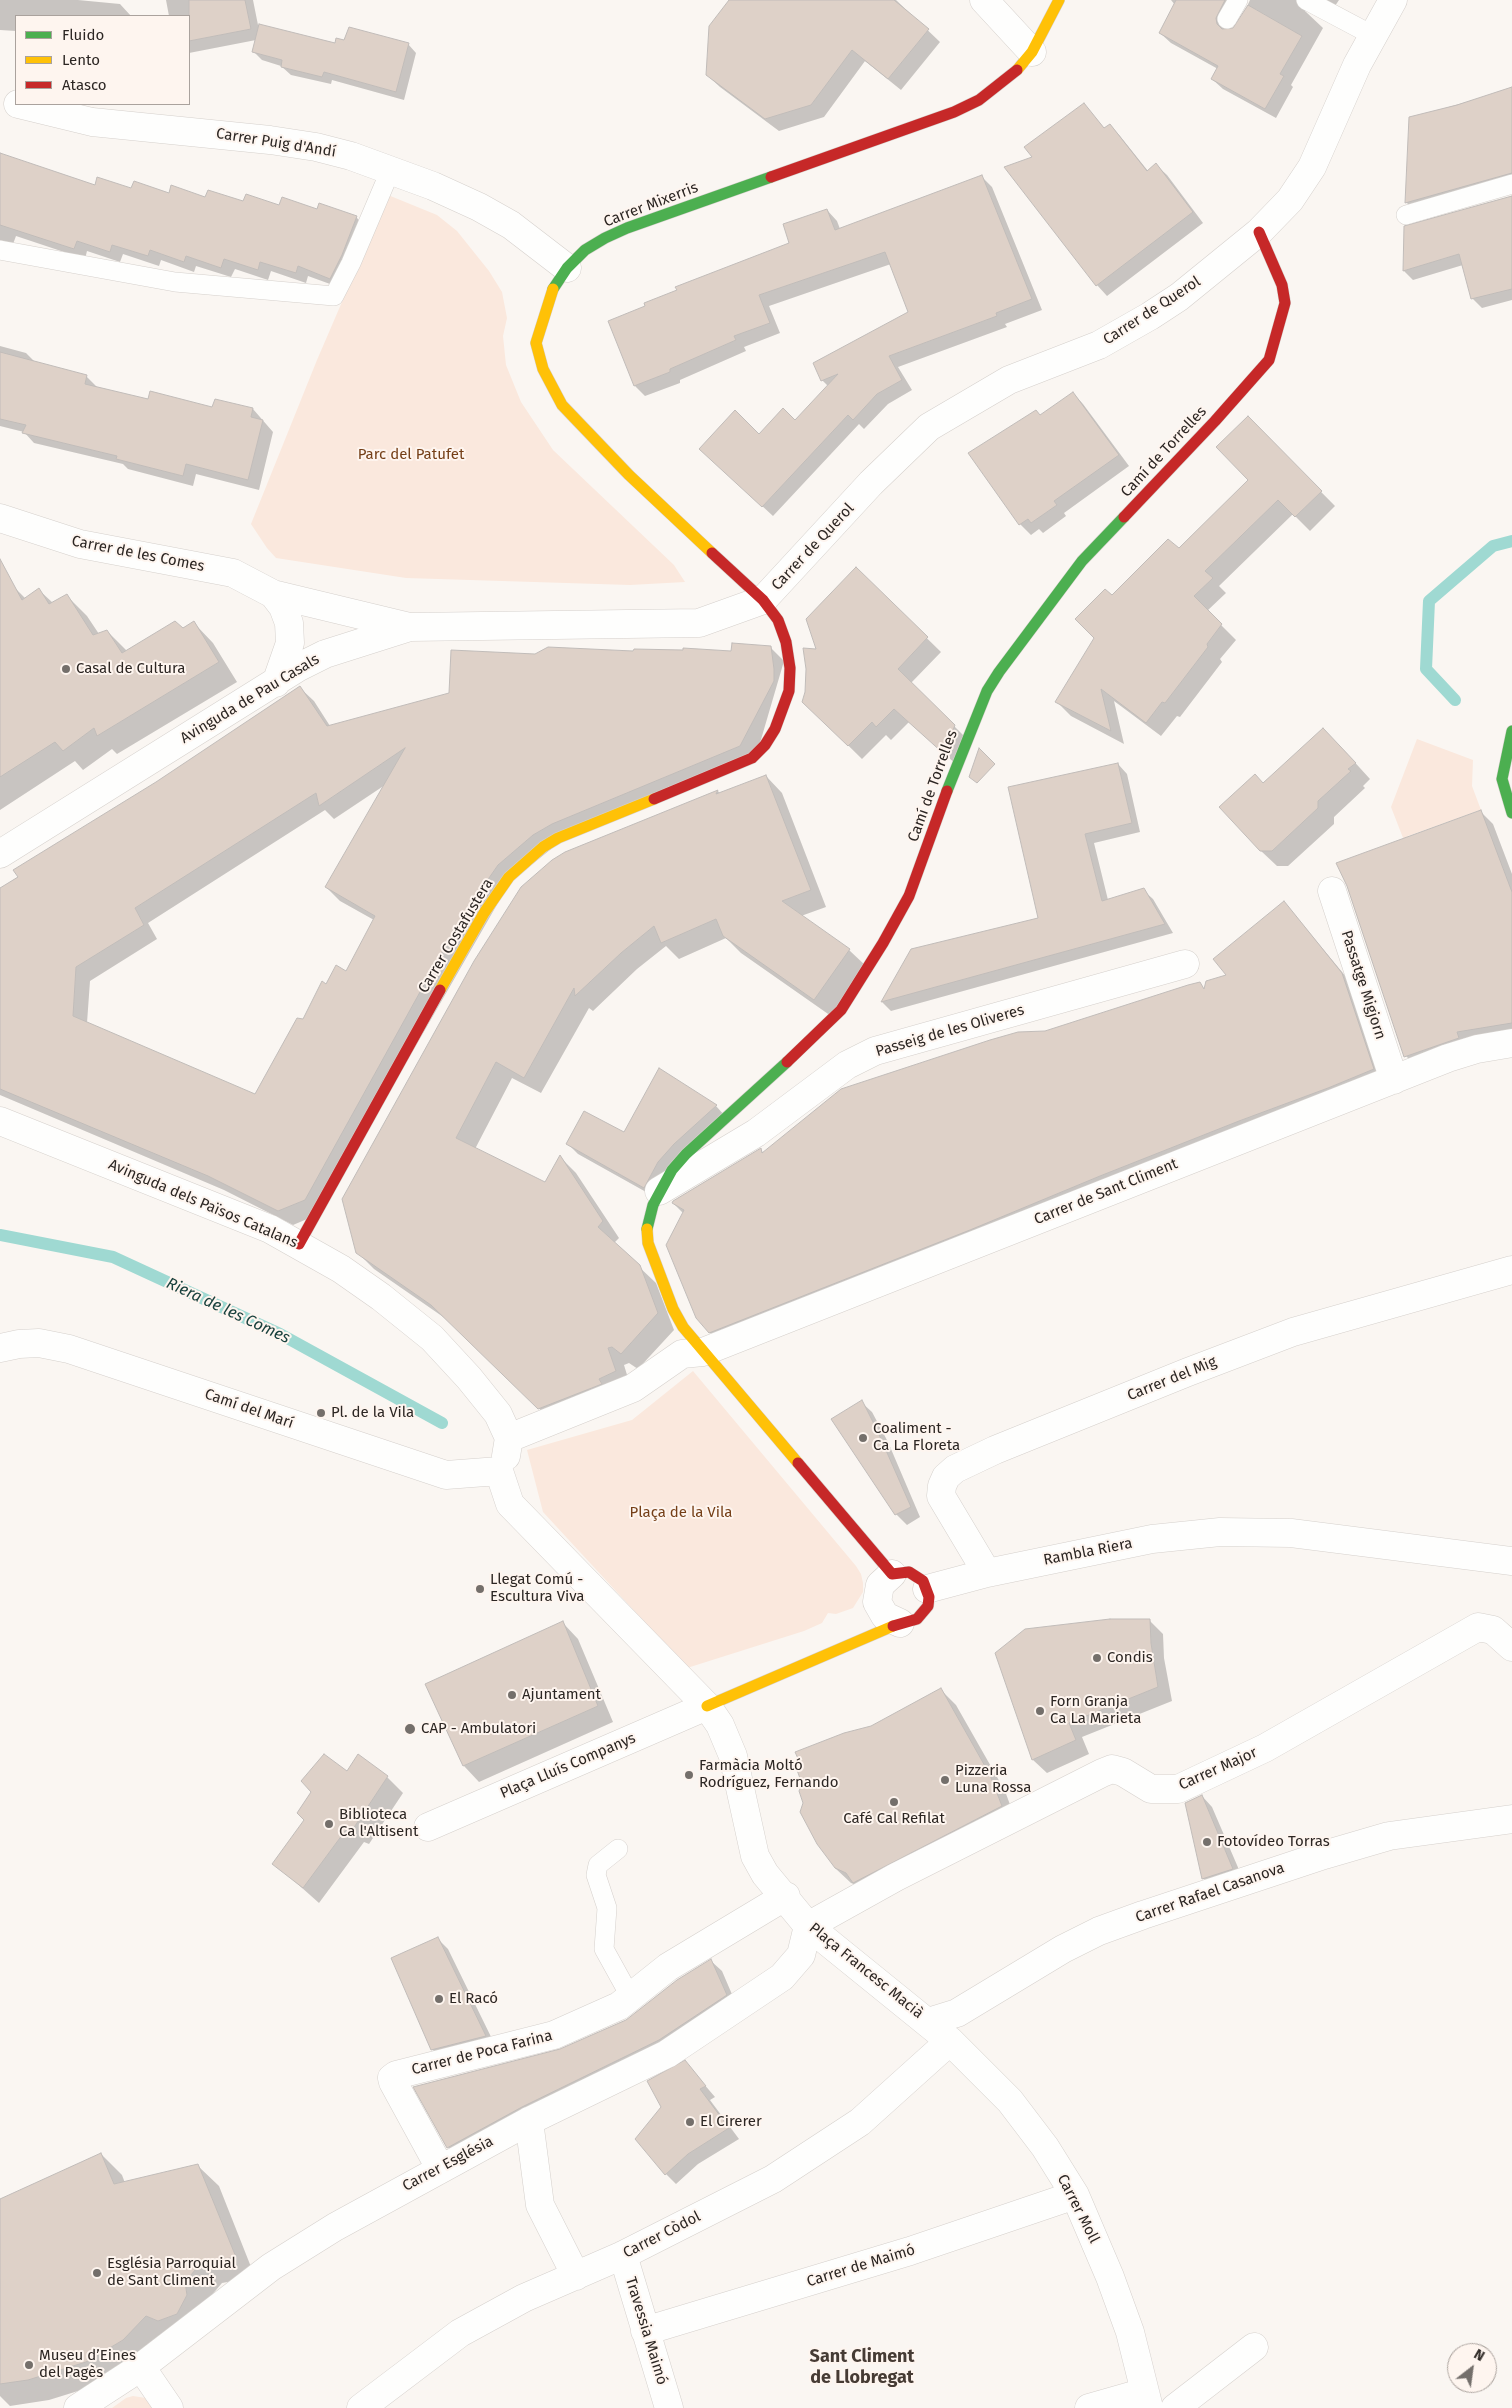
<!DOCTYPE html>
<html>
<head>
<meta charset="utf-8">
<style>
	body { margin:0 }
	#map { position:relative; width:1512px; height:2408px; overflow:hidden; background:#faf6f2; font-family:"Fira Sans",sans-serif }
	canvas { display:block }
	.legend { position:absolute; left:15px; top:15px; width:175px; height:90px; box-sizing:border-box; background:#fef5ef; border:1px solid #aaa29d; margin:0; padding:6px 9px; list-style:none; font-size:15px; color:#2c2623 }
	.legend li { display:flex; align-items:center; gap:10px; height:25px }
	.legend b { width:25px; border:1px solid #aaa29d }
	.north { position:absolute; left:1447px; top:2343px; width:50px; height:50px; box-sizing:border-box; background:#fef5ef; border:1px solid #aaa29d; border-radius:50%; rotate:30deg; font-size:14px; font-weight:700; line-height:20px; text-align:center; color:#2c2623 }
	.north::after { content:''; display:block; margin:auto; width:18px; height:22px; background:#746f6b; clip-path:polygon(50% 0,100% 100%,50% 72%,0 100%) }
</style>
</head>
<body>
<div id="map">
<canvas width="1512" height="2408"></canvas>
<ul class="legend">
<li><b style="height:6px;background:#4caf50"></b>Fluido</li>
<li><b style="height:6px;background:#ffc107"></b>Lento</li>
<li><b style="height:6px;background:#c62828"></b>Atasco</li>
</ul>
<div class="north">N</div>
</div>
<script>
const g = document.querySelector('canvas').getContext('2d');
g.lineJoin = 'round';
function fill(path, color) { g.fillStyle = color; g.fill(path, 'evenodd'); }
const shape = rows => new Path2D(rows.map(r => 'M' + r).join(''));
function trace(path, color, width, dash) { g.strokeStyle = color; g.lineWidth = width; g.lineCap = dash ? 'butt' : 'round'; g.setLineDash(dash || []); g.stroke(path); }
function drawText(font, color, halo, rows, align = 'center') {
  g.font = font + ' "Fira Sans",sans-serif'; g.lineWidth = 4; g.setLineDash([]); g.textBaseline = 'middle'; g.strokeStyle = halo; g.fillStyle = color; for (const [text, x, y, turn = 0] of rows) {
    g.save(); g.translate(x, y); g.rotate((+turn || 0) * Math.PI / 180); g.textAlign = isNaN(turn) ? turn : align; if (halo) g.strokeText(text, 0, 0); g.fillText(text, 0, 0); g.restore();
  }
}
const green = shape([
	[388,195,437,215,457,231,489,271,502,292,507,318,503,336,506,365,521,402,553,450,674,565,685,582,630,585,406,578,276,558,267,548,251,524,317,360],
	[1417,739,1473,760,1472,786,1481,810,1408,836,1405,843,1391,807],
	[693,1371,856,1566,861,1574,863,1583,863,1592,853,1608,836,1614,828,1613,822,1623,804,1631,687,1668,543,1512,527,1450,632,1420],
	[133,2396,146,2398,152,2408,112,2408,126,2398]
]);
const shadow = shape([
	[0,0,78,0,120,4,131,16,16,16,16,31,0,30],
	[166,0,253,0,258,25,336,45,345,42,408,44,416,53,404,100,332,80,331,84,291,75,281,66,262,60,253,51,256,40,189,53,189,16,169,16],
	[731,0,896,0,940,42,901,90,865,61,824,117,779,131,720,87,707,75],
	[1171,0,1247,0,1239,5,1226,30,1228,32,1238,26,1250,0,1315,0,1307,5,1305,11,1323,28,1291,85,1293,87,1276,118,1223,89,1212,79,1218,69,1171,43,1160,33,1175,5],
	[1320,0,1339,0,1335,6],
	[1512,89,1512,185,1416,213,1407,203,1410,118],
	[1084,105,1105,129,1110,125,1120,136,1148,171,1156,165,1167,175,1203,223,1107,296,1097,285,1034,157],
	[0,162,96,186,318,210,356,217,367,228,341,288,308,276,306,283,271,271,268,280,235,269,231,277,196,266,194,272,161,260,159,266,123,254,120,262,87,251,85,259,16,236,13,244,0,240],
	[982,177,992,187,1042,310,1005,324,1007,327,898,367,912,390,888,404,864,429,859,424,773,516,711,459,759,436,795,421,828,386,822,380,909,313,891,264,769,306,780,333,744,347,746,351,680,380,680,383,645,396,635,386,827,210,837,221,840,229],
	[1512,197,1512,300,1482,308,1472,298,1463,265,1413,280,1404,271],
	[0,346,26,353,36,363,86,376,97,387,148,400,213,409,253,409,273,432,259,490,196,474,193,486,128,469,123,464,34,443,24,432,0,426],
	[1073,393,1083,404,1129,466,1064,513,1066,516,1043,533,1039,529,1031,535,1020,524,970,454,1041,417],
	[1248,418,1335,506,1310,531,1293,514,1219,586,1226,593,1207,611,1236,640,1220,659,1222,662,1180,717,1177,716,1161,736,1114,701,1124,744,1071,716,1057,702,1096,638,1112,597,1179,550,1250,480],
	[856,569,941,652,911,683,968,740,958,766,909,722,891,740,886,735,862,759,803,701,818,650],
	[13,586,26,599,39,590,53,603,67,596,87,616,99,634,107,631,127,651,194,623,213,643,237,682,117,754,112,749,83,770,75,761,0,810,0,593],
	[770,647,784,661,755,760,566,837,510,882,319,1214,293,1225,224,1190,0,1095,0,889,299,687,314,701,330,726,450,694,536,655,732,652],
	[385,785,326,887,340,901,374,920,347,972,303,1020,256,1096,87,1023,90,981,157,939,148,923,325,810,334,819],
	[1339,745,1370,779,1363,786,1365,788,1334,817,1334,824,1288,866,1277,866,1260,850,1263,784],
	[1118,764,1127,774,1140,832,1094,843,1108,900,1143,890,1153,899,1173,933,891,1011,882,1002,912,950,1039,919],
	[766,776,782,793,826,907,801,916,849,950,866,966,831,1016,741,953,726,938,679,959,666,946,637,969,593,1011,589,1008,541,1093,512,1078,475,1149,546,1184,560,1157,576,1173,619,1238,614,1243,656,1283,674,1330,638,1369,629,1363,624,1365,631,1388,556,1425,449,1321,374,1269,357,1252,566,853,718,791,720,794],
	[1480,811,1493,824,1512,874,1512,1037,1417,1067,1405,1055],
	[1284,902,1352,984,1383,1079,720,1342,709,1332,684,1214,673,1203,760,1150,764,1153,1045,1032,1199,984,1205,990,1229,976],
	[660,1070,716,1106,726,1117,655,1197,578,1154,568,1144,624,1133],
	[861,1402,872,1412,888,1442,920,1517,907,1525,896,1514],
	[1149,1620,1163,1634,1164,1658,1172,1701,1082,1737,1089,1754,1047,1773,1033,1760,997,1653],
	[563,1623,578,1639,613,1722,479,1782,464,1766,427,1684],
	[941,1690,956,1705,1005,1791,1016,1821,856,1885,851,1883,835,1868,872,1728],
	[358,1756,387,1777,403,1793,369,1844,364,1842,319,1903,274,1863,347,1772],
	[1202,1796,1212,1807,1243,1879,1214,1889,1203,1878],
	[438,1939,448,1949,496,2047,443,2060,432,2049],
	[711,1961,722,1971,737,2006,458,2158,448,2147,561,2050,626,2021],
	[685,2062,715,2097,710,2100,739,2139,698,2164,676,2184,666,2174,663,2107],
	[101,2154,122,2175,125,2183,198,2166,219,2186,255,2277,222,2283,205,2303,107,2382,49,2400,10,2406,0,2396,0,2201]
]);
const stream = shape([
	[1455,700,1426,669,1429,601,1493,546,1512,541],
	[0,1235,113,1257,280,1334,442,1423]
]);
const building = shape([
	[189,0,245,0,251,29,189,41,189,0],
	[729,0,894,0,929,29,888,79,852,50,811,105,765,119,706,75,709,26,729,0],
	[1176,0,1225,0,1216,18,1217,24,1222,29,1233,28,1248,5,1302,36,1280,74,1284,76,1265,109,1211,79,1218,66,1159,33,1176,0],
	[259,24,335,43,336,38,344,40,349,27,409,43,396,92,324,72,322,77,281,67,282,60,252,52,259,24],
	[1512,87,1512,173,1405,203,1409,117,1457,105,1512,87],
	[1084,103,1104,128,1110,124,1147,171,1156,163,1193,212,1096,286,1004,167,1032,157,1024,147,1084,103],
	[0,153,95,185,97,177,131,188,134,181,169,193,171,185,205,197,208,190,243,201,246,194,279,205,282,197,317,209,319,203,357,216,342,255,330,279,298,266,296,273,260,262,258,270,224,259,221,268,186,256,184,262,150,250,148,256,112,245,110,252,77,241,74,249,0,225,0,153],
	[982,175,1032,299,996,313,997,316,889,356,902,380,877,394,853,420,848,415,762,507,699,449,735,410,759,434,783,408,795,420,838,374,821,381,813,363,908,312,885,252,759,295,770,323,734,336,736,340,670,369,670,372,634,386,608,321,645,306,644,303,677,290,675,287,789,243,783,224,827,209,835,230,982,175],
	[1512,196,1512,289,1471,299,1459,254,1403,271,1404,226,1512,196],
	[0,352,87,375,85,384,148,399,150,391,212,407,215,399,253,408,251,417,263,420,248,480,186,464,183,476,116,459,117,456,22,433,26,425,0,419,0,352],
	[1073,392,1119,455,1054,501,1057,505,1031,523,1028,519,1019,525,968,453,1036,410,1040,415,1073,392],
	[1248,416,1322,491,1295,517,1278,500,1205,571,1213,578,1194,596,1222,624,1207,644,1208,647,1165,703,1162,702,1146,723,1101,689,1111,731,1055,702,1094,638,1075,619,1105,589,1112,595,1168,539,1179,548,1248,480,1216,447,1248,416],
	[0,559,22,600,39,588,49,604,67,594,93,635,107,630,122,653,175,621,183,628,194,621,219,662,97,736,94,728,63,751,55,742,0,777,0,559],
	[856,567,928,637,898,669,955,725,944,754,894,709,876,727,872,722,848,746,802,702,805,692,806,669,803,648,816,649,806,619,856,567],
	[732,643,771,646,774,669,774,681,740,746,552,824,533,835,498,865,471,904,446,945,305,1200,278,1211,208,1176,0,1089,0,888,18,877,13,870,156,782,300,686,327,726,449,693,451,650,535,654,548,647,633,651,634,649,683,650,683,648,731,651,732,643],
	[405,748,325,887,375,916,346,971,336,965,326,984,322,981,303,1019,297,1018,255,1094,73,1016,76,967,144,925,135,908,316,793,319,806,405,748],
	[1323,728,1356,763,1348,769,1351,771,1318,801,1318,808,1272,851,1260,851,1219,807,1255,774,1263,783,1323,728],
	[979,748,995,764,977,783,969,777,979,748],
	[1118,763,1132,823,1085,834,1102,901,1144,888,1165,924,881,1002,911,949,1038,918,1008,787,1118,763],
	[766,775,811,890,782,901,850,949,814,1000,723,936,716,919,661,943,654,926,621,953,575,996,574,988,524,1078,496,1062,456,1138,545,1182,560,1155,603,1221,598,1227,640,1265,658,1313,621,1354,612,1347,608,1348,616,1371,599,1379,602,1384,538,1409,431,1305,356,1253,342,1199,474,961,521,887,552,860,565,852,718,790,716,794,766,775],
	[1481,810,1512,892,1512,1023,1457,1032,1459,1038,1404,1057,1347,886,1336,863,1481,810],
	[1284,901,1342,973,1374,1069,1328,1088,1239,1121,1100,1176,970,1230,709,1333,696,1318,666,1245,684,1210,672,1203,673,1201,761,1148,762,1153,841,1089,990,1040,1018,1032,1045,1031,1188,985,1200,982,1204,989,1206,981,1226,975,1213,959,1284,901],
	[659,1068,717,1105,674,1144,658,1162,644,1188,566,1144,584,1111,624,1132,659,1068],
	[862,1400,877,1430,911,1507,895,1515,831,1419,862,1400],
	[1110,1619,1150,1619,1151,1643,1158,1687,1069,1723,1076,1740,1032,1760,995,1653,1025,1629,1110,1619],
	[563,1621,598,1706,463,1766,425,1684,563,1621],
	[941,1688,990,1775,1002,1806,853,1883,846,1873,835,1868,817,1844,800,1812,803,1803,799,1791,802,1784,797,1770,801,1765,795,1752,844,1733,871,1726,941,1688],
	[324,1754,347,1771,358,1754,388,1776,353,1829,348,1827,303,1888,272,1864,304,1820,297,1813,311,1792,301,1781,324,1754],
	[1202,1795,1233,1869,1202,1879,1185,1803,1202,1795],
	[438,1937,486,2036,431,2050,391,1958,438,1937],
	[711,1959,727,1995,659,2040,522,2107,447,2148,413,2087,560,2049,626,2020,677,1980,711,1959],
	[685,2060,706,2086,700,2089,729,2128,688,2154,665,2175,635,2139,661,2107,647,2081,685,2060],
	[101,2153,114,2184,198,2164,236,2257,201,2263,185,2282,187,2295,177,2314,158,2321,146,2316,123,2340,86,2362,28,2380,0,2384,0,2199,101,2153]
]);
const lane = shape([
	[1306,0,1372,35],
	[1227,19,1238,0],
	[1406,215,1512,184],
	[0,250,175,282,334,296,351,263,391,169],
	[618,1849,598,1865,596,1875,607,1908,604,1949,630,1996]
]);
const street = shape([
	[984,0,1032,52],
	[18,104,92,122,270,140,316,147,351,156,433,186,479,207,511,225,567,268],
	[0,518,80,544,233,573,273,594,410,627],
	[273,594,283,607,289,623,290,643,276,683],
	[0,854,299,667,325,654,410,627,699,623,763,600,871,483,929,427,1009,380,1099,345,1150,316,1179,297,1259,232,1290,200,1312,167,1357,65,1393,0],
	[1332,891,1394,1080],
	[0,1121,270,1229,341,1269,381,1297,432,1338,469,1378,498,1414,509,1438,506,1456],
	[659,1191,756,1133,847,1065,875,1051,1185,964],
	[0,1348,19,1344,39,1343,69,1349,446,1475,499,1471],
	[509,1438,633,1388,682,1354,703,1352,1448,1058,1477,1049,1512,1043],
	[499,1471,510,1504,707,1706,720,1725,733,1756,755,1856,765,1874,808,1926,950,2041,1010,2101,1045,2147,1075,2195,1110,2277,1130,2332,1149,2408],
	[987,1573,941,1496,942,1486,946,1477,955,1469,995,1450,1188,1372,1293,1332,1512,1270],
	[892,1574,880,1585,877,1602,885,1616,900,1623],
	[927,1589,987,1573,1152,1539,1220,1532,1291,1533,1512,1561],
	[428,1827,707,1706],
	[808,1926,896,1877,1102,1773,1112,1769,1123,1772,1151,1789,1178,1789,1265,1748,1478,1627,1493,1630,1512,1647],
	[928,2022,957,2013,1063,1949,1099,1931,1143,1915,1324,1855,1389,1836,1512,1819],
	[529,2121,540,2205,576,2276],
	[440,2168,393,2082,392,2078,396,2075,554,2035,619,2006,668,1967,786,1896],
	[623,2255,669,2408],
	[645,2331,910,2251,1075,2195],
	[141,2367,169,2408],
	[78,2408,141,2367,271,2267,335,2227,529,2121,667,2054,782,1977,801,1955,808,1926],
	[361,2408,460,2333,524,2298,623,2255,773,2179,860,2122,950,2041],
	[1089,2408,1145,2392],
	[1175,2408,1254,2347]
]);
const fast = shape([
	[553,289,567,268,585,250,605,238,627,228,771,177],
	[1512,731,1502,779,1512,813],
	[947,791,987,691,999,672,1082,561,1124,517],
	[647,1229,653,1205,672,1170,686,1154,787,1062]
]);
const slow = shape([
	[1017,70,1032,52,1059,0],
	[553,289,536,343,543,369,562,405,629,475,712,553],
	[440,990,484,913,509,877,543,847,558,838,654,799],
	[647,1229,648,1243,673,1309,683,1327,798,1463],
	[707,1706,893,1626]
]);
const jam = shape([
	[771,177,954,112,979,100,1017,70],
	[1124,517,1215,421,1269,360,1285,303,1282,285,1259,232],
	[654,799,752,758,765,745,775,729,789,691,790,668,786,642,778,620,763,600,712,553],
	[787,1062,841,1010,883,943,909,896,947,791],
	[299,1244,440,990],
	[798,1463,892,1574,909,1572,923,1581,929,1597,928,1606,917,1619,893,1626]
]);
const markers = [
	[66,669,5,"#746f6b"],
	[321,1413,5,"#746f6b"],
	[863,1438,5,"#746f6b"],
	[480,1589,5,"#746f6b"],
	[1097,1658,5,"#746f6b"],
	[512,1695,5,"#746f6b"],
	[1040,1711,5,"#746f6b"],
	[410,1729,6,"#746f6b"],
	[689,1775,5,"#746f6b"],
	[945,1780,5,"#746f6b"],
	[894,1802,5,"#746f6b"],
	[329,1824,5,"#746f6b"],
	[1207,1842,5,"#746f6b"],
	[439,1999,5,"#746f6b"],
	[690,2122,5,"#746f6b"],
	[97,2273,5,"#746f6b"],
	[29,2365,5,"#746f6b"]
];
const streetNames = [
	["Carrer Puig d'Andí",276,143,9],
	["Carrer Mixerris",651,205,-21],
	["Carrer de Querol",1152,311,-33],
	["Camí de Torrelles",1164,452,-47],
	["Carrer de Querol",813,547,-47],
	["Carrer de les Comes",138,554,11],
	["Avinguda de Pau Casals",250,699,-31],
	["Camí de Torrelles",933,786,-70],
	["Carrer Costafustera",456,936,-59],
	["Passatge Migjorn",1363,985,72],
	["Passeig de les Oliveres",950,1031,-16],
	["Carrer de Sant Climent",1106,1192,-22],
	["Avinguda dels Països Catalans",203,1204,23],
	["Carrer del Mig",1172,1379,-22],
	["Camí del Marí",249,1409,19],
	["Rambla Riera",1088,1552,-11],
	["Plaça Lluís Companys",568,1766,-23],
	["Carrer Major",1218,1769,-24],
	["Carrer Rafael Casanova",1210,1893,-19],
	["Plaça Francesc Macià",866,1971,39],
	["Carrer de Poca Farina",482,2053,-14],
	["Carrer Església",448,2164,-28],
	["Carrer Moll",1078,2209,63],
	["Carrer Còdol",662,2235,-27],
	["Carrer de Maimó",861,2266,-17],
	["Travessia Maimó",646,2331,73]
];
const parkNames = [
	["Parc del Patufet",411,455],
	["Plaça de la Vila",681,1513]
];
const poiNames = [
	["Casal de Cultura",76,669],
	["Pl. de la Vila",331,1413],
	["Coaliment -",873,1429],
	["Ca La Floreta",873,1446],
	["Llegat Comú -",490,1580],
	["Escultura Viva",490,1597],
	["Condis",1107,1658],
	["Ajuntament",522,1695],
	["Forn Granja",1050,1702],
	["Ca La Marieta",1050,1719],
	["CAP - Ambulatori",421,1729],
	["Farmàcia Moltó",699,1766],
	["Rodríguez, Fernando",699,1783],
	["Pizzeria",955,1771],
	["Luna Rossa",955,1788],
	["Biblioteca",339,1815],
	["Ca l'Altisent",339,1832],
	["Café Cal Refilat",894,1819,"center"],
	["Fotovídeo Torras",1217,1842],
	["El Racó",449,1999],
	["El Cirerer",700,2122],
	["Església Parroquial",107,2264],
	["de Sant Climent",107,2281],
	["Museu d’Eines",39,2356],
	["del Pagès",39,2373]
];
const waterNames = [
	["Riera de les Comes",228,1311,25]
];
const quarterNames = [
	["Sant Climent",862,2357],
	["de Llobregat",862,2378]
];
fill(green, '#fae8dd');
fill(shadow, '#0003');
trace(stream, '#9fd9d2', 12);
fill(building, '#ded1c8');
trace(building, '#c1bcb9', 1);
trace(lane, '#d5d0cc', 20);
trace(street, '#d5d0cc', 29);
trace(fast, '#d5d0cc', 12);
trace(slow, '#d5d0cc', 12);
trace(jam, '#d5d0cc', 12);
trace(lane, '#fefefd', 19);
trace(street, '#fefefd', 28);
trace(fast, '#4caf50', 11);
trace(slow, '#ffc107', 11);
trace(jam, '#c62828', 11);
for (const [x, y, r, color] of markers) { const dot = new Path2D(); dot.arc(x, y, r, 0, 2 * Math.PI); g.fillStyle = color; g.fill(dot); trace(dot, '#fef5ef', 2); }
drawText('15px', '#2c2623', '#fef5ef', streetNames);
drawText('15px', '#753f17', '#fef5ef', parkNames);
drawText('15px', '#2c2623', '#fef5ef', poiNames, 'left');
drawText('italic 16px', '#19413d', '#fef5ef', waterNames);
drawText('bold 18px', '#463b34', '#fef5ef', quarterNames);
</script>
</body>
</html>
